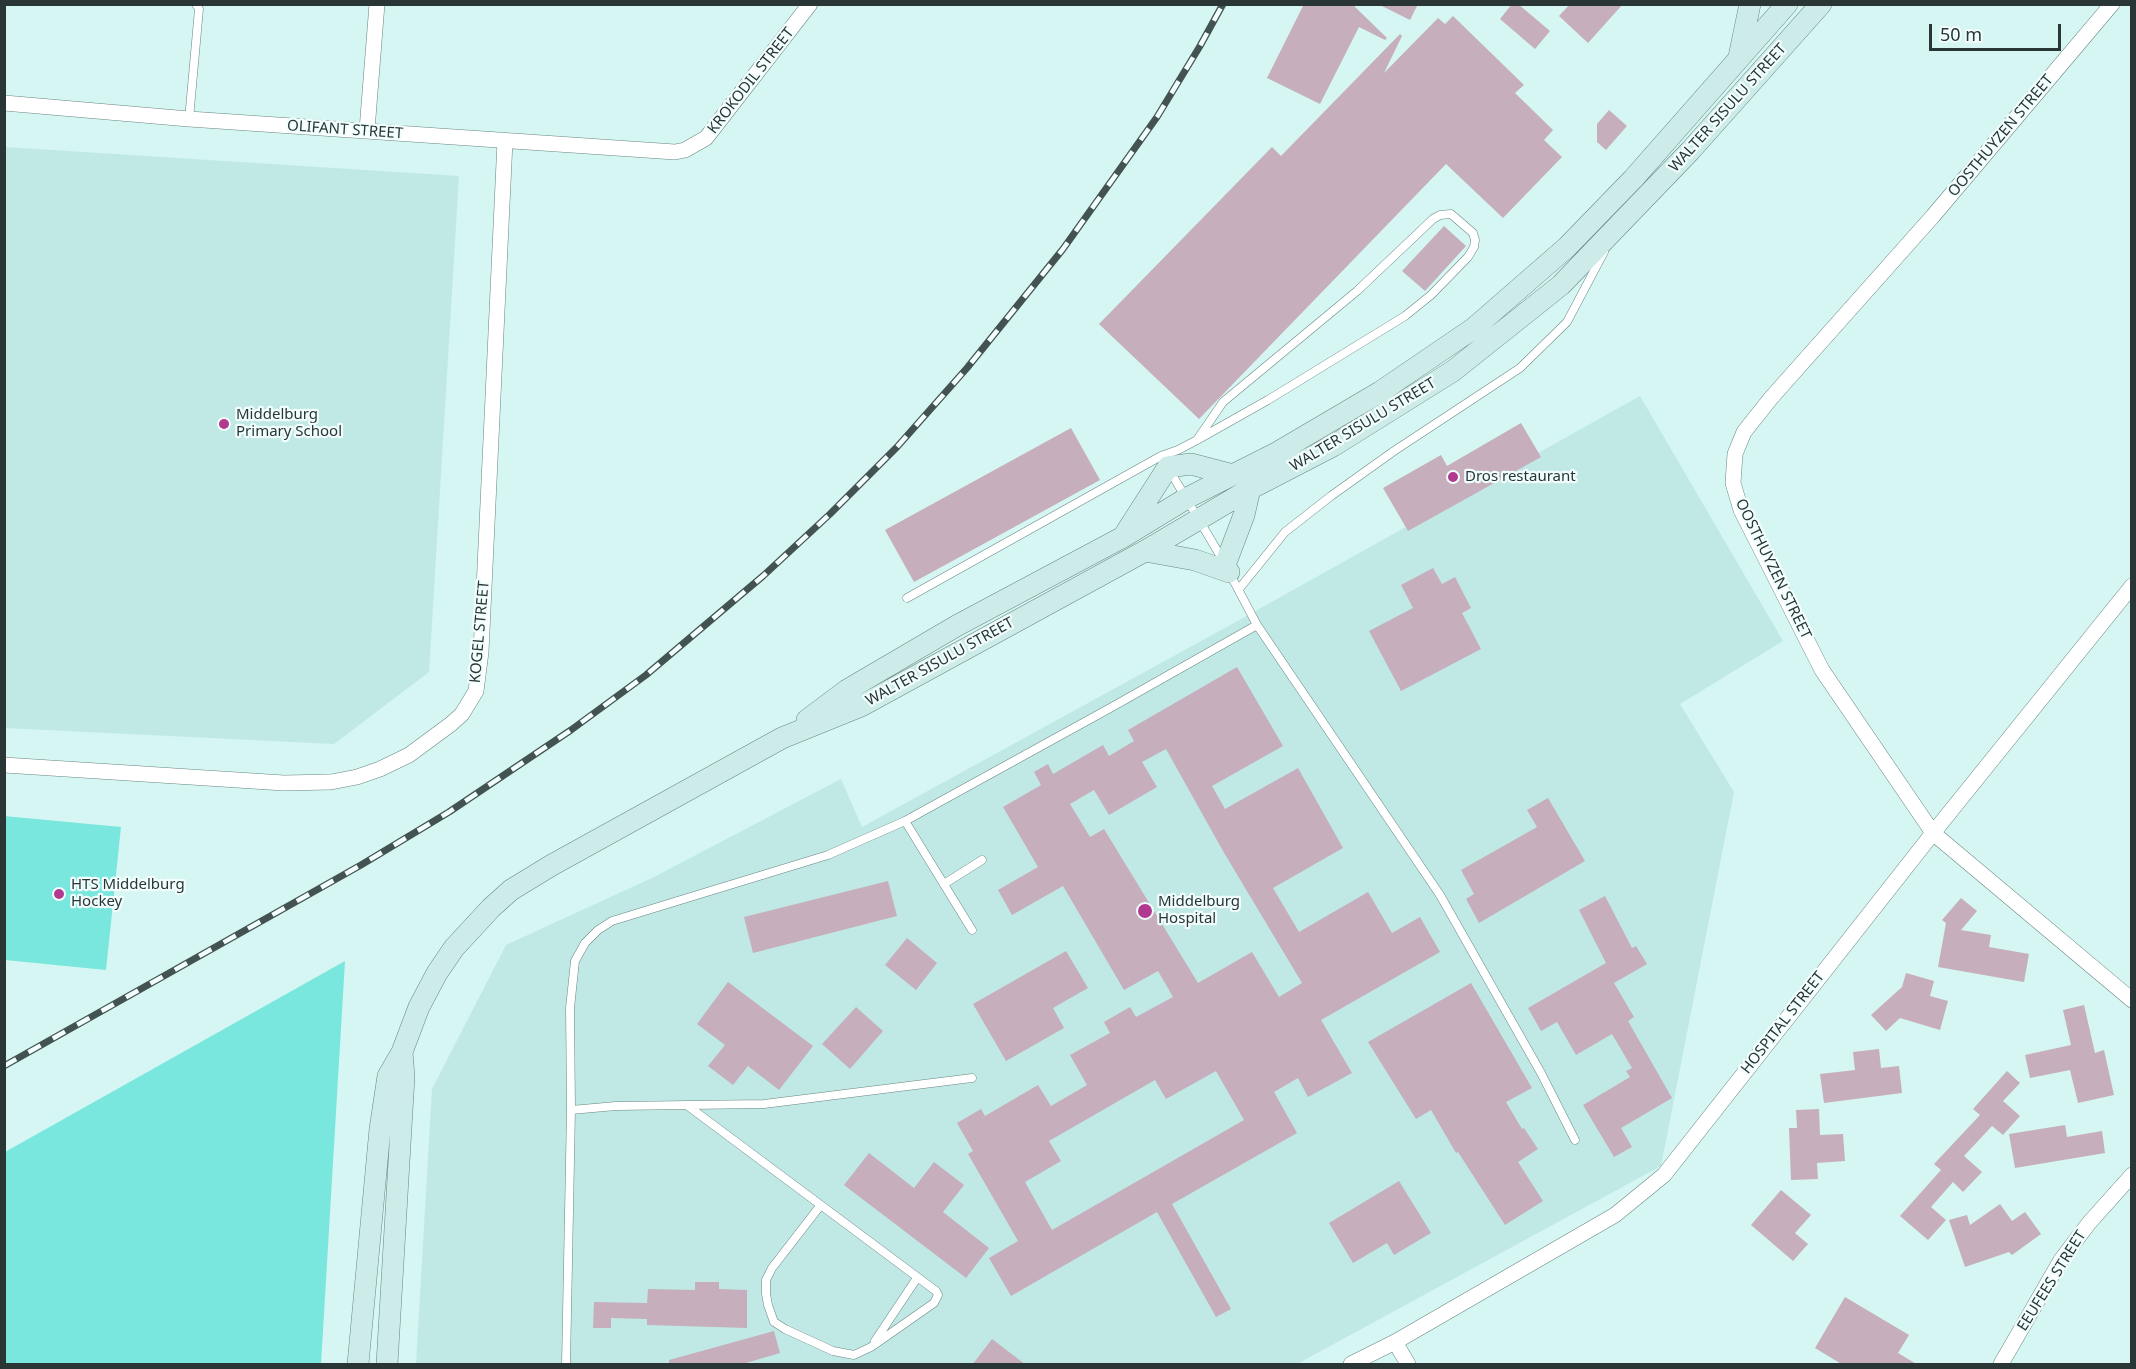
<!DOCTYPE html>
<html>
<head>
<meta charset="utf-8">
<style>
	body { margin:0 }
	#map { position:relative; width:2136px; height:1369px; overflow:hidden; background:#d5f6f2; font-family:"Noto Sans",sans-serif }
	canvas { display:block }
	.frame { position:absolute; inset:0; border:6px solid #293635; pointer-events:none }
	.scale { position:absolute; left:1929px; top:24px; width:132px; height:27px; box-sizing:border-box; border:3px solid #293635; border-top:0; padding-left:8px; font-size:18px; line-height:21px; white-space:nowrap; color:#293635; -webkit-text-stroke:4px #f1fefd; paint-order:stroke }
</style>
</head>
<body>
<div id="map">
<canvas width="2136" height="1369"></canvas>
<div class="frame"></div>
<div class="scale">50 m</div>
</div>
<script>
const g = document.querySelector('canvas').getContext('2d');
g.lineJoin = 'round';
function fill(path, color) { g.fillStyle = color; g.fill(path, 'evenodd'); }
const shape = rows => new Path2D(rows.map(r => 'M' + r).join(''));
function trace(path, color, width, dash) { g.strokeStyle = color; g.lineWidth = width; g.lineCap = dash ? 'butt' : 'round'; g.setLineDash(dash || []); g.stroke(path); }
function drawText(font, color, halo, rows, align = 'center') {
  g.font = font + ' "Noto Sans",sans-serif'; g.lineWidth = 4.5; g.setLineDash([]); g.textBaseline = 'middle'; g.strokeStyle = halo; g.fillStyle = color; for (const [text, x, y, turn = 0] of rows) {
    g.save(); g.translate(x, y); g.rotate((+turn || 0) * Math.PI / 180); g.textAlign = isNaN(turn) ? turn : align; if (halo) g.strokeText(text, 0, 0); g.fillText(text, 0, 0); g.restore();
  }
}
const built = shape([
	[5,147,459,176,429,672,334,744,5,728],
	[1640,396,1783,641,1680,704,1734,792,1661,1166,1297,1364,416,1364,432,1089,506,945,654,877,841,779,862,827,1243,618]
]);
const green = shape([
	[4,816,121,827,106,970,5,960],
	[345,961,321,1364,5,1364,5,1152]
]);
const building = shape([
	[1304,4,1352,4,1387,38,1385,40,1359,27,1320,104,1267,78],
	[1378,4,1418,4,1410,20],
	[1512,4,1518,4,1550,31,1535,49,1500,19],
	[1570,4,1623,4,1588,43,1559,16],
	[1453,16,1524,85,1515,93,1553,130,1544,140,1562,157,1503,218,1446,164,1199,419,1099,324,1272,147,1281,156,1400,34,1402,36,1384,73,1438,18,1445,24],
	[1609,110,1627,126,1606,150,1597,142,1597,124],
	[1444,226,1466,246,1425,291,1402,271],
	[1521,423,1541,457,1408,531,1383,488,1441,455,1447,466],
	[1071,428,1100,480,914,582,885,530],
	[1433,568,1442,584,1455,577,1471,608,1462,613,1481,649,1401,691,1369,631,1413,608,1401,585],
	[1237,667,1283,746,1212,786,1225,809,1298,768,1343,848,1273,888,1299,932,1368,892,1392,933,1420,917,1440,952,1321,1020,1352,1073,1308,1097,1298,1078,1274,1092,1297,1133,1172,1204,1231,1309,1216,1317,1157,1212,1011,1296,989,1258,1018,1241,968,1154,973,1151,957,1123,981,1109,985,1116,1038,1085,1051,1106,1087,1085,1070,1055,1110,1033,1104,1022,1130,1007,1136,1017,1173,997,1158,971,1124,990,1063,886,1012,915,998,890,1038,867,1003,807,1041,785,1034,772,1048,764,1053,774,1103,745,1109,756,1134,741,1128,730],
	[1166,749,1223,851,1302,983,1279,997,1252,952,1198,983,1104,829,1090,837,1070,804,1094,790,1109,815,1157,787,1142,762],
	[1216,1071,1244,1120,1052,1230,1025,1182,1061,1161,1049,1141,1155,1080,1166,1099],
	[1548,798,1585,861,1479,923,1466,899,1474,894,1461,870,1537,827,1527,810],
	[888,881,897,916,753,953,744,917],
	[1605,896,1632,948,1636,946,1647,964,1614,983,1634,1017,1628,1021,1672,1098,1621,1128,1632,1147,1614,1157,1583,1105,1630,1077,1626,1071,1632,1068,1612,1034,1576,1055,1557,1022,1541,1031,1528,1008,1606,963,1579,910],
	[1961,898,1977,911,1961,930,1991,935,1989,947,2029,954,2024,982,1938,967,1946,923,1942,920],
	[907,938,937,963,916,990,885,965],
	[1066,951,1088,988,1053,1008,1064,1028,1006,1061,973,1004],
	[1906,973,1934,981,1930,996,1948,1001,1940,1030,1900,1018,1886,1031,1871,1015,1902,987],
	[728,982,813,1046,779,1090,748,1066,733,1085,708,1066,725,1045,697,1024],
	[1471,983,1532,1088,1506,1102,1522,1129,1524,1128,1538,1149,1518,1162,1543,1201,1505,1225,1458,1152,1456,1153,1431,1110,1416,1119,1368,1042],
	[2084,1005,2095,1053,2104,1050,2114,1095,2078,1103,2070,1070,2030,1078,2025,1055,2071,1045,2063,1010],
	[856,1007,883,1031,850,1069,822,1044],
	[1879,1049,1881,1068,1899,1066,1902,1093,1824,1103,1820,1074,1855,1070,1853,1052],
	[2007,1071,2020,1083,2003,1101,2020,1116,2003,1135,1992,1126,1964,1156,1982,1172,1963,1192,1953,1182,1931,1207,1946,1220,1928,1240,1900,1216,1941,1170,1934,1164,1980,1115,1973,1109],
	[1819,1109,1820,1135,1843,1134,1845,1161,1817,1163,1818,1179,1791,1180,1789,1128,1797,1128,1796,1110],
	[2065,1125,2067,1137,2102,1131,2105,1153,2015,1168,2009,1134],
	[869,1153,914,1188,934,1162,964,1185,943,1212,989,1248,966,1278,844,1185],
	[1399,1181,1431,1233,1394,1255,1387,1243,1353,1263,1329,1223],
	[1781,1190,1811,1215,1795,1233,1808,1244,1793,1261,1751,1225],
	[2000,1204,2012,1221,2025,1212,2041,1234,2012,1255,2009,1252,1965,1267,1949,1220,1967,1215,1970,1225],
	[695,1282,719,1282,719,1289,747,1290,747,1328,647,1325,647,1319,611,1318,611,1328,593,1328,594,1302,647,1303,648,1289,695,1290],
	[1845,1297,1909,1335,1898,1353,1918,1365,1843,1365,1815,1348],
	[774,1331,780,1353,739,1365,669,1365,669,1360],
	[992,1339,1026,1365,972,1365]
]);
const lane = shape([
	[189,119,199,9,196,4],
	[1197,440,1223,402,1357,291,1433,219,1440,215,1451,214,1473,233,1475,240,1474,247,1468,257,1431,295,1405,316,1268,400,1197,440,1178,450,1161,456,1224,562],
	[1229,572,1257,625,1440,895,1541,1073,1575,1140],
	[1239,589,1285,532,1331,496,1394,451,1520,368,1567,322,1604,252],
	[907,598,1161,456],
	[905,821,972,930],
	[944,884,982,860],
	[688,1106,936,1291,938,1295,934,1303,871,1347,854,1355,833,1351,785,1329,774,1322,768,1305,766,1294,766,1280,772,1268,820,1206],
	[571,1110,616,1106,764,1104,972,1078],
	[875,1341,917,1278],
	[566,1364,571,1110,570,1008,575,961,585,943,598,930,612,921,828,855,905,821,1112,707,1257,625]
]);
const street = shape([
	[2112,4,1933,216,1771,398,1744,432,1735,454,1733,483,1741,510,1822,670,1933,833,2132,1000],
	[4,103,189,119,675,152,685,150,706,138,810,4],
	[367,130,377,4],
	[4,765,284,783,331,782,357,777,380,769,409,755,451,724,462,714,476,691,481,652,505,141],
	[1395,1342,1408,1364],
	[1351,1364,1395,1342,1615,1215,1664,1175,1933,833,2132,586],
	[2001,1364,2061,1260,2089,1223,2132,1175]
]);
const secondary = shape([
	[1739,57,1750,4],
	[1125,534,1168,467,1191,464,1233,475],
	[1145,551,1195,560,1229,572],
	[1225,565,1244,515,1250,489],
	[807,720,847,690,958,625,1123,537,1187,498,1278,452,1380,392,1474,328,1567,247,1633,179,1787,4],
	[358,1364,380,1129,388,1076,402,1052,419,1007,437,973,454,948,491,908,511,890,552,865,782,738,861,706,1145,551,1250,489,1333,446,1453,371,1561,285,1690,151,1821,4],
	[387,1364,404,1077,402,1052]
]);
const rail = shape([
	[4,1066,361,865,449,812,571,730,646,675,763,576,830,514,897,447,967,368,1063,249,1157,117,1200,46,1223,4]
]);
const markers = [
	[224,424,6,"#b13a90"],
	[1453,477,6,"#b13a90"],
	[59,894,6,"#b13a90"],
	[1145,911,8,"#b13a90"]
];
const streetNames = [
	["KROKODIL STREET",751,81,-52],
	["WALTER SISULU STREET",1728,108,-48],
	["OLIFANT STREET",345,130,4],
	["OOSTHUYZEN STREET",2001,136,-50],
	["WALTER SISULU STREET",1363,425,-31],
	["OOSTHUYZEN STREET",1773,569,64],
	["KOGEL STREET",480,632,-85],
	["WALTER SISULU STREET",940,662,-29],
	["HOSPITAL STREET",1783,1023,-52],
	["EEUFEES STREET",2052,1281,-58]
];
const poiNames = [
	["Middelburg",236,415],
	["Primary School",236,432],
	["Dros restaurant",1465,477],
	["HTS Middelburg",71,885],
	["Hockey",71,902],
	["Middelburg",1158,902],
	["Hospital",1158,919]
];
fill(built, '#c0e9e5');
fill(green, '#7ae7de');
fill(building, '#c6aebd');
trace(lane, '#698683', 9);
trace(street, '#698683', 16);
trace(secondary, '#698683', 22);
trace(lane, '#fff', 8);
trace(street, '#fff', 15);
trace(secondary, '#cdebe9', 21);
trace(rail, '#435352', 7);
trace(rail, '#f1fefd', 4.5, [14]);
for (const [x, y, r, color] of markers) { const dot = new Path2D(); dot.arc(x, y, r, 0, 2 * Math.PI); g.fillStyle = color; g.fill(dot); trace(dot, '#f1fefd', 2); }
drawText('15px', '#293635', '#f1fefd', streetNames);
drawText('15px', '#293635', '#f1fefd', poiNames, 'left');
</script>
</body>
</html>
